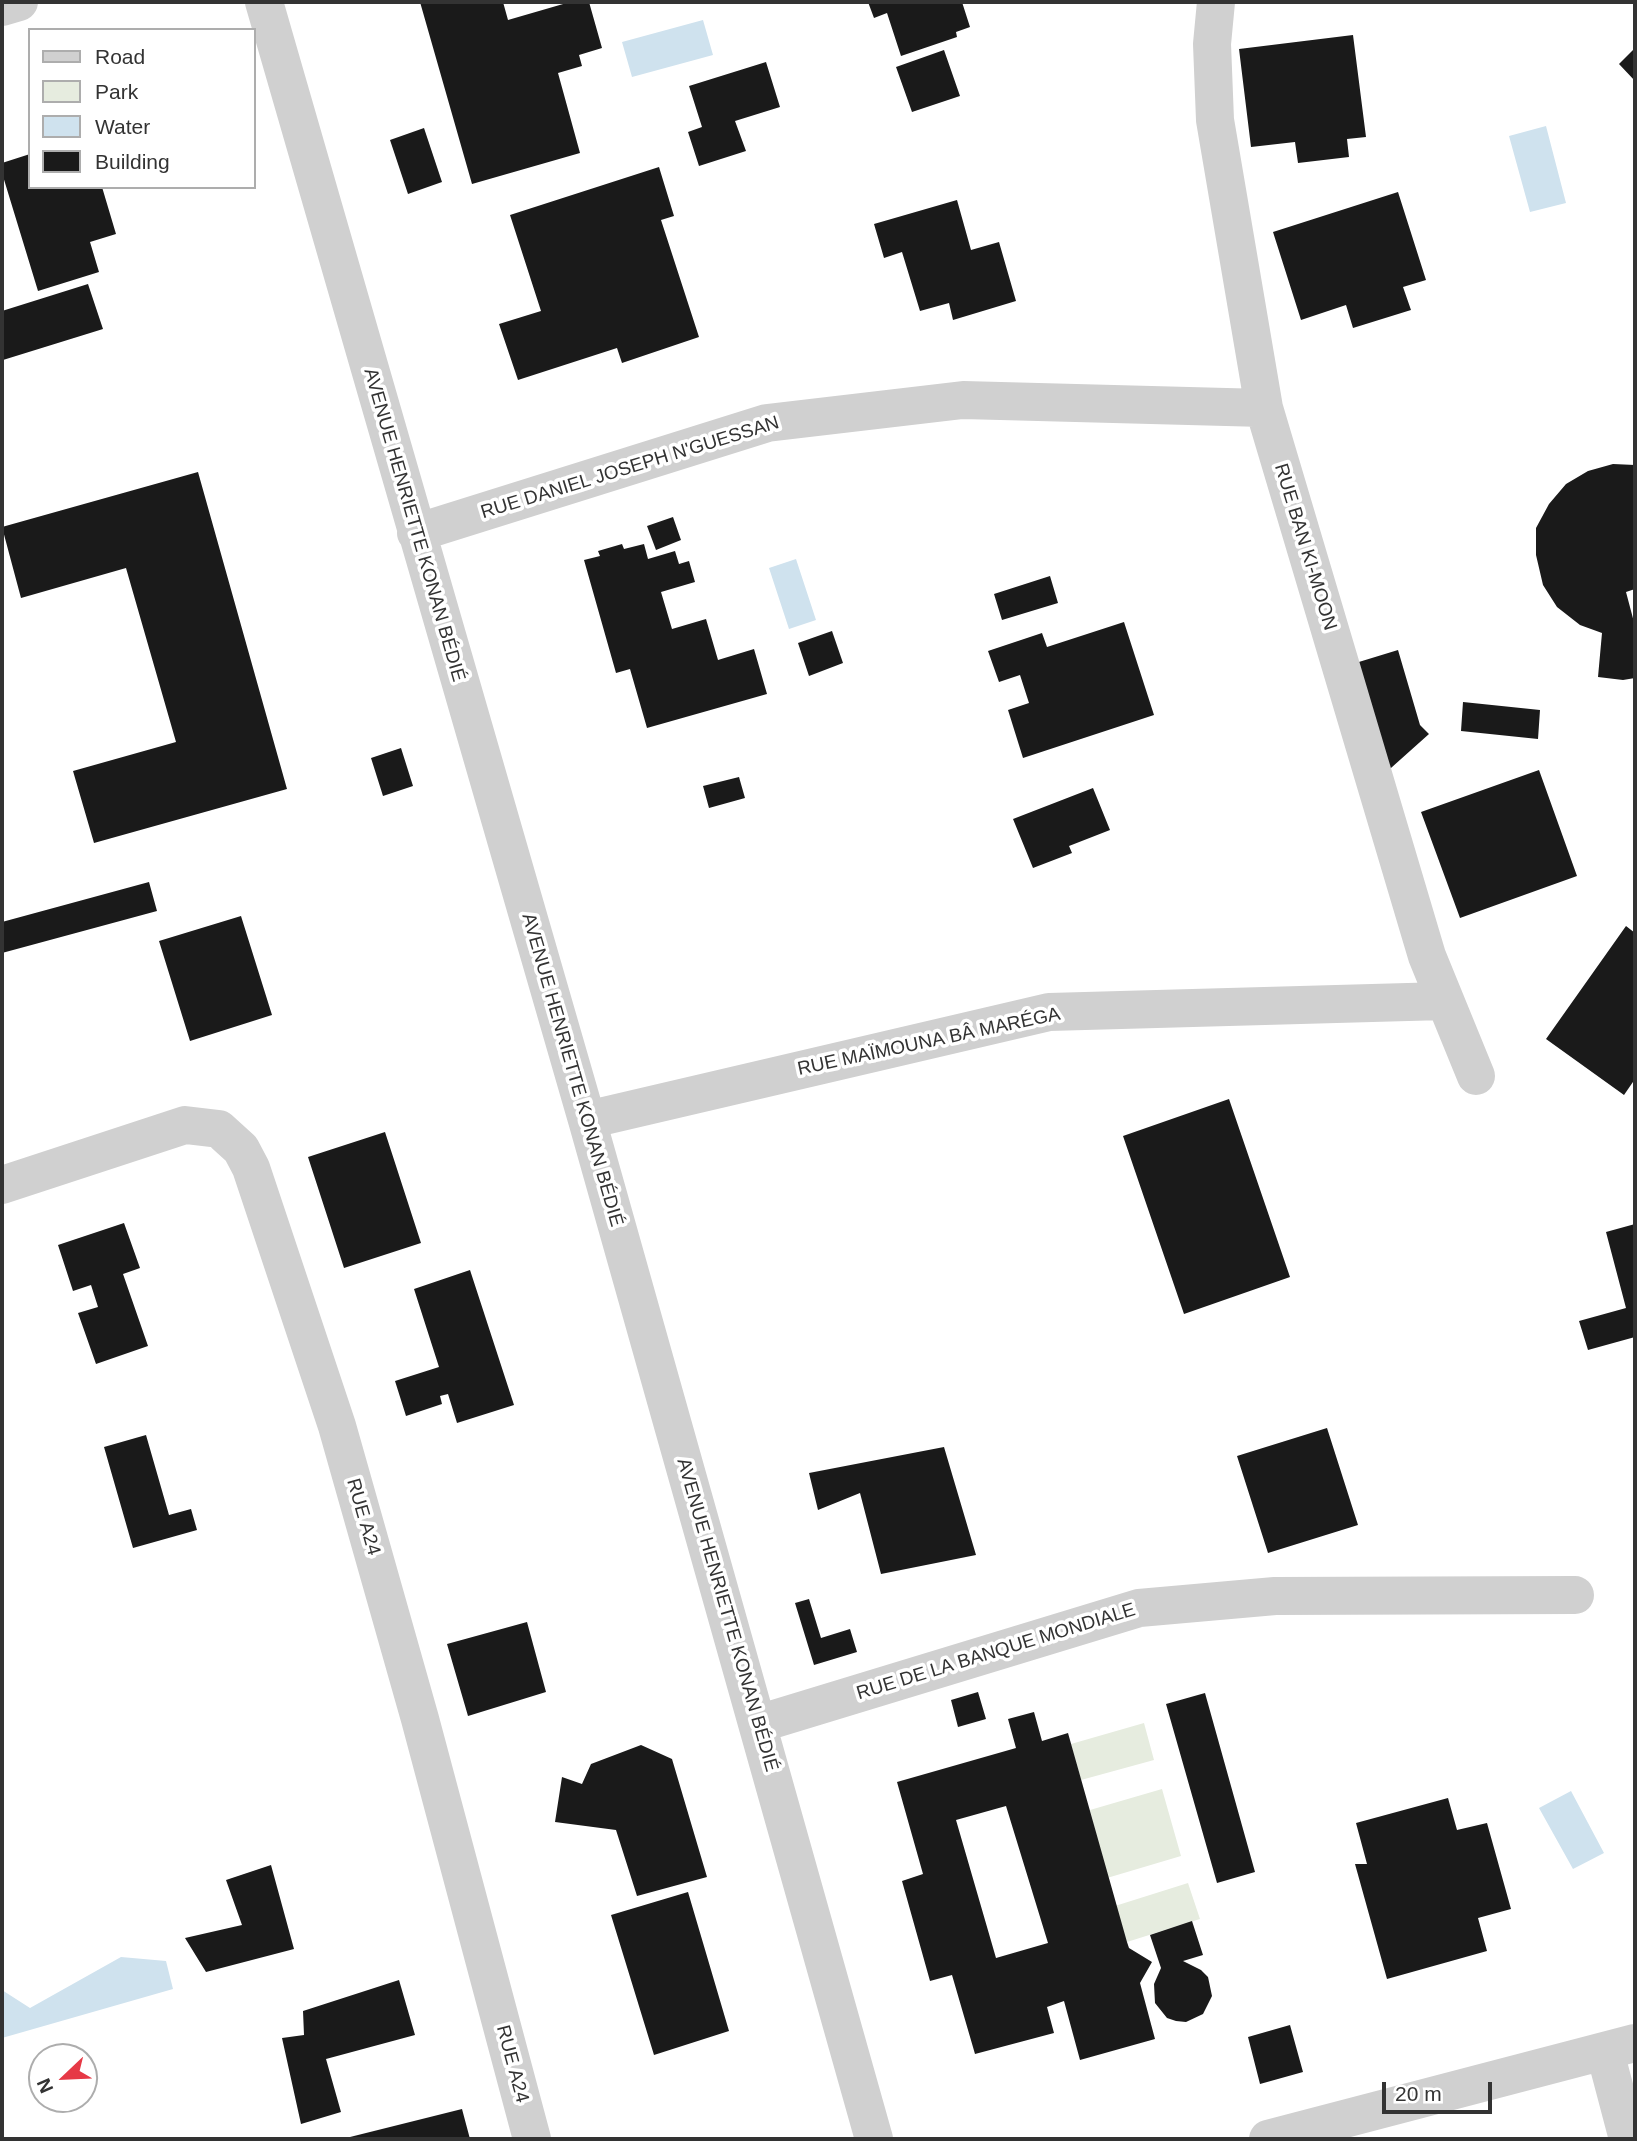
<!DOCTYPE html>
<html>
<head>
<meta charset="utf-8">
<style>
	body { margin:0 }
	#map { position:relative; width:1637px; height:2141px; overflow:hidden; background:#fff; font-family:Helvetica,sans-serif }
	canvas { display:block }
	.frame { position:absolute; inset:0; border:4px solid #333; pointer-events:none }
	.legend { position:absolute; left:28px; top:28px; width:228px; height:161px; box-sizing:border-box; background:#fff; border:2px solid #adadad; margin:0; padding:9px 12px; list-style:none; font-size:21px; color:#333 }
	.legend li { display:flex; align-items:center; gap:14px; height:35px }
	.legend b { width:35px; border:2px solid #adadad }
	.north { position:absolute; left:28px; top:2043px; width:70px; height:70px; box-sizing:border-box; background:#fff; border:2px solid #adadad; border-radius:50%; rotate:247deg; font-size:19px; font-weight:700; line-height:28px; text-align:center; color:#333 }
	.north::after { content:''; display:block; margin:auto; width:24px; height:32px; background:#e63946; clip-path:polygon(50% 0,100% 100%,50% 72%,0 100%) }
	.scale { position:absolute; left:1382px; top:2082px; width:110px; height:32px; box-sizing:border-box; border:4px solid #333; border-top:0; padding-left:9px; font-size:21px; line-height:24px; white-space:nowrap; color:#333; -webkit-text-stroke:5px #fff; paint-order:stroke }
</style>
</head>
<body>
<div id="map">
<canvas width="1637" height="2141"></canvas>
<div class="frame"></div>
<ul class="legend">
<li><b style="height:9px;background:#d0d0d0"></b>Road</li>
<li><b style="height:19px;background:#e6ecdf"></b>Park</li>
<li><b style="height:19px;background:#cfe2ee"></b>Water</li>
<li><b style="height:19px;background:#1a1a1a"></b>Building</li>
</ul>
<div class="north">N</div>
<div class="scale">20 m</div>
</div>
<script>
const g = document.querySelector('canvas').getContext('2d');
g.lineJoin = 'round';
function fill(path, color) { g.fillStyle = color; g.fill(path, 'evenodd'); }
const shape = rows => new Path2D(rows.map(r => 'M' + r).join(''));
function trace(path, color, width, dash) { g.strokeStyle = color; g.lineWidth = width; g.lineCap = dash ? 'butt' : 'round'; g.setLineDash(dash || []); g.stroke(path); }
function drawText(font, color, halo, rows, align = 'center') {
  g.font = font + ' Helvetica,sans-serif'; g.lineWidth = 7; g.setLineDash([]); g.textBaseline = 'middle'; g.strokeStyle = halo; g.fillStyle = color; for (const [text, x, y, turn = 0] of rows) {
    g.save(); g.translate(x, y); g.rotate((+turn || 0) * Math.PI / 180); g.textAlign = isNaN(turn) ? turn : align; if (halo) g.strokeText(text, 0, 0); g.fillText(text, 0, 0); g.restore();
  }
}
const green = shape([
	[1144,1723,1154,1760,1081,1780,1071,1744],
	[1162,1789,1181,1856,1107,1878,1090,1810],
	[1188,1883,1200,1919,1127,1942,1115,1906]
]);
const water = shape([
	[703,20,713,55,632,77,622,42],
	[1546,126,1566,203,1530,212,1509,136],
	[796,559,816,620,789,629,769,568],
	[1571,1791,1604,1853,1573,1869,1539,1808],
	[121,1957,166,1961,173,1989,2,2038,2,1990,30,2008]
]);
const building = shape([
	[420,2,503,2,508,20,570,2,589,2,602,48,579,55,582,66,558,73,580,153,472,184],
	[868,2,962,2,970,27,956,32,957,37,901,56,887,13,874,18],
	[1353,35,1366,137,1347,139,1349,157,1298,163,1295,142,1251,147,1239,49],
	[1635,48,1635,81,1619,64],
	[944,50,960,96,912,112,896,67],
	[766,62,780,107,735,121,746,151,699,166,688,132,702,127,689,86],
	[424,128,442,182,408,194,390,140],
	[30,154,30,187,102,187,116,234,90,242,99,272,38,291,2,173,2,163],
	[659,167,674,216,661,220,699,337,622,363,617,348,518,380,499,324,541,311,510,215],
	[1398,192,1426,280,1403,287,1411,310,1353,328,1346,305,1301,320,1273,232],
	[957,200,971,250,999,242,1016,301,953,320,949,303,920,311,902,252,884,258,874,224],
	[88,284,103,329,3,360,2,311],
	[1613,464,1635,465,1635,589,1626,592,1635,626,1635,678,1623,680,1598,677,1602,633,1580,625,1557,607,1543,585,1536,555,1536,528,1549,504,1566,484,1588,471],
	[198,472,287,789,94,843,73,771,176,742,126,568,21,598,2,527],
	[673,517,681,540,656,550,647,526],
	[622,544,624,549,644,544,648,559,675,551,679,564,689,561,695,582,661,592,672,629,706,619,718,660,754,649,767,694,647,728,630,669,616,673,584,560,600,556,598,551],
	[1050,576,1058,603,1002,620,994,594],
	[1124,622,1154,715,1023,758,1008,710,1029,703,1020,675,999,682,988,651,1042,633,1047,647],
	[832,631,843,663,809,676,798,643],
	[1398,650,1420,725,1429,734,1382,776,1349,665],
	[1463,702,1540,710,1538,739,1461,731],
	[401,748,413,786,383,796,371,758],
	[1539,770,1577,876,1460,918,1421,812],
	[739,777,745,798,709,808,703,786],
	[1093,788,1110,830,1069,846,1072,853,1033,868,1013,819],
	[149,882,157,911,2,953,2,922],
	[241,916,272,1015,190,1041,159,941],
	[1626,926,1635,933,1635,1079,1624,1095,1546,1039],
	[1229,1099,1290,1277,1184,1314,1123,1136],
	[385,1132,421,1243,344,1268,308,1157],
	[124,1223,140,1268,123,1274,148,1346,96,1364,78,1313,98,1307,91,1285,73,1291,58,1245],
	[1635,1224,1635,1337,1588,1350,1579,1321,1626,1308,1606,1232],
	[470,1270,514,1405,457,1423,448,1394,440,1396,442,1404,406,1416,395,1381,439,1367,414,1289],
	[1327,1428,1358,1525,1268,1553,1237,1456],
	[146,1435,169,1515,191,1509,197,1530,133,1548,104,1447],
	[944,1447,976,1555,881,1574,860,1493,818,1510,809,1473],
	[809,1599,821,1638,850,1629,857,1652,814,1665,795,1603],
	[527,1622,546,1692,468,1716,447,1644],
	[978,1692,986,1719,958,1727,951,1700],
	[1205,1693,1255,1872,1217,1883,1166,1704],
	[1034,1712,1042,1741,1068,1733,1127,1942,1129,1948,1152,1962,1140,1983,1155,2039,1080,2060,1064,2001,1047,2007,1054,2033,975,2054,952,1975,930,1981,902,1881,923,1874,897,1782,1016,1748,1008,1719],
	[1006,1806,1048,1943,996,1958,956,1820],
	[641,1745,672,1759,707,1877,637,1896,616,1830,555,1822,562,1777,582,1784,591,1764],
	[1448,1798,1457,1830,1487,1823,1511,1909,1478,1918,1487,1951,1387,1979,1355,1864,1367,1864,1356,1823],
	[271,1865,294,1949,206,1972,185,1938,242,1925,226,1880],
	[688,1892,729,2031,654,2055,611,1915],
	[1192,1921,1203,1955,1183,1961,1201,1970,1208,1977,1212,1996,1203,2014,1186,2022,1176,2021,1167,2018,1155,2003,1154,1984,1161,1968,1150,1935],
	[399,1980,415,2035,326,2059,341,2112,301,2124,282,2038,304,2035,303,2011],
	[1290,2025,1303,2072,1260,2084,1248,2037],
	[462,2109,470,2139,346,2139,346,2138]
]);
const minor = shape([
	[264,2,587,1120,874,2139],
	[1216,2,1212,44,1215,120,1264,408,1427,956,1476,1076],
	[2,7,19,2],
	[416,533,767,423,963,400,1264,408],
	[587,1120,1049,1012,1444,1001],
	[2,1185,185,1125,219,1129,241,1149,251,1168,337,1426,420,1719,532,2139],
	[758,1724,1139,1608,1275,1596,1575,1595],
	[1605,2052,1628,2139],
	[1268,2139,1635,2043]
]);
const streetNames = [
	["RUE DANIEL JOSEPH N'GUESSAN",630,468,-17],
	["AVENUE HENRIETTE KONAN BÉDIÉ",414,525,74],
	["RUE BAN KI-MOON",1305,547,73],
	["RUE MAÏMOUNA BÂ MARÉGA",929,1042,-12],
	["AVENUE HENRIETTE KONAN BÉDIÉ",572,1070,74],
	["RUE A24",363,1517,74],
	["AVENUE HENRIETTE KONAN BÉDIÉ",727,1615,74],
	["RUE DE LA BANQUE MONDIALE",996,1652,-17],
	["RUE A24",512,2064,75]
];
fill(green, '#e6ecdf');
fill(water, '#cfe2ee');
fill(building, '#1a1a1a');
trace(minor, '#d0d0d0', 38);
drawText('19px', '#333', '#fff', streetNames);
</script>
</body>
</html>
